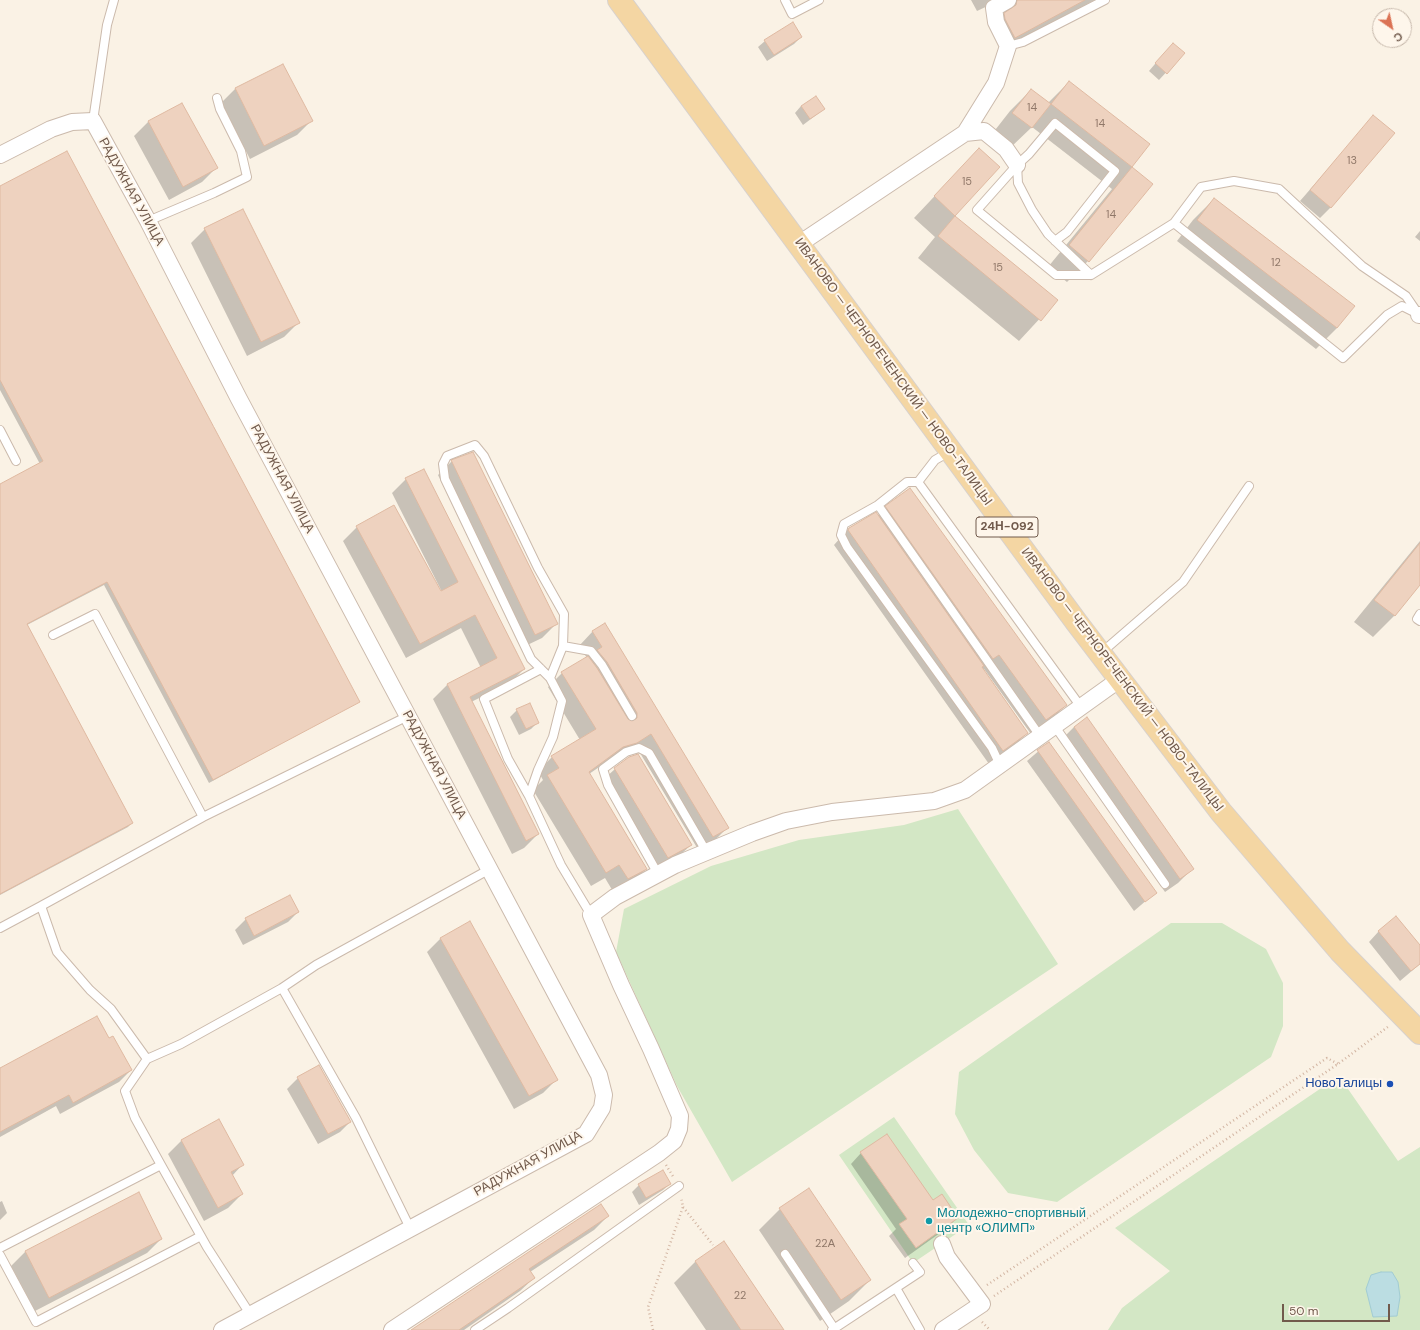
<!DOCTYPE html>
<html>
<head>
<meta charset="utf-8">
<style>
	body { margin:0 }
	#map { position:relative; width:1420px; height:1330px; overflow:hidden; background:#faf2e5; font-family:"DM Sans",sans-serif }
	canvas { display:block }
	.north { position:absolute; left:1372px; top:8px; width:40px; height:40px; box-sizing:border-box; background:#fef6eb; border:1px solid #c6b8ab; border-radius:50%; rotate:146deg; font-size:11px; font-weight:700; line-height:16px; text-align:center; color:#715a4c }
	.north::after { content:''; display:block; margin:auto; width:14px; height:18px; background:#db7254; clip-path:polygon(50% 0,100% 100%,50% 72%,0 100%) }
	.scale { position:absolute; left:1282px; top:1304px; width:108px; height:18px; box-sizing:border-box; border:2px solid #715a4c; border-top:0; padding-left:5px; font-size:12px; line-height:14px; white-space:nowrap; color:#715a4c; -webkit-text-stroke:3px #fef6eb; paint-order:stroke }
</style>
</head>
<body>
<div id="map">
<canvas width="1420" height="1330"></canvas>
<div class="north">С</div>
<div class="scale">50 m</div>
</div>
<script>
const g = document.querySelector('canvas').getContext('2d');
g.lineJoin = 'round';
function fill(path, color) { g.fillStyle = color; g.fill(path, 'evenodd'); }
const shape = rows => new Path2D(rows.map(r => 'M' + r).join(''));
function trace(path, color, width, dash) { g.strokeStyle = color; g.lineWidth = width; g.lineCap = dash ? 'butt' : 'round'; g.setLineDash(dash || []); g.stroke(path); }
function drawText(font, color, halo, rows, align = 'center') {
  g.font = font + ' "DM Sans",sans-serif'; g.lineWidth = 4; g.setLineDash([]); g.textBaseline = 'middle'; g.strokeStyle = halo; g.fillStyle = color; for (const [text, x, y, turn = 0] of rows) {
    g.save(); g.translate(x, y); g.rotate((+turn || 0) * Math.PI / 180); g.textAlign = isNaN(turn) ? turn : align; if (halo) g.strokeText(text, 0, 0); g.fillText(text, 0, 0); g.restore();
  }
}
const green = shape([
	[958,809,1058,964,732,1182,677,1086,616,952,624,909,711,866,799,840,904,825],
	[1171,923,1222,923,1266,949,1283,983,1283,1026,1271,1057,1057,1202,1008,1193,974,1150,955,1114,959,1072],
	[1339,1076,1398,1161,1420,1147,1420,1330,1108,1330,1122,1308,1170,1271,1115,1228],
	[894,1117,969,1225,913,1263,839,1155]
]);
const water = shape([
	[1381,1272,1392,1272,1398,1282,1400,1297,1397,1316,1373,1317,1366,1289,1371,1275,1381,1272]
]);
const shadow = shape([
	[971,0,1095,0,1002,49,992,27,1005,14,1004,8,994,3,977,11],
	[801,37,794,44,767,61,758,47,765,41],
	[1166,51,1184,53,1159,80,1149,71],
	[283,65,311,121,297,135,250,159,221,103,235,89],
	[1069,82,1149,144,1131,167,1151,184,1088,261,1067,282,1048,267,1112,189,1032,127,1010,148,992,134,1010,111,1031,90,1048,103],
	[182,104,216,168,202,182,169,200,134,136,148,122],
	[801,106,824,109,803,125,795,113],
	[1374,116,1331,207,1320,218,1300,201],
	[979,149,998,167,954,216,1057,300,1019,341,918,258,935,237,914,218],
	[0,187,359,701,209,783,104,585,27,625,132,823,128,827,0,895,0,485,40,464,0,390],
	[1214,199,1353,306,1337,328,1316,349,1177,241,1193,220],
	[205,229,298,323,284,337,247,356,191,243],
	[1420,231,1420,241,1415,237],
	[473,453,556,624,542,638,521,648,438,475,452,461],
	[406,479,524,669,510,683,471,702,538,834,524,848,512,854,433,699,447,685,481,668,461,628,406,658,343,541,357,527,441,593,442,592,392,493],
	[886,507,1066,705,1052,719,1031,734,984,669,982,670,1027,733,1013,747,989,764,834,545,849,528,877,516],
	[1420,541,1420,584,1394,616,1373,637,1354,622],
	[593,631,727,828,713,842,699,851,637,748,608,761,589,774,646,869,632,883,614,893,605,878,591,886,533,790,543,780,538,771,552,757,580,740,548,687,562,673,587,658,579,646],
	[517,710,538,722,531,729,519,735,510,717],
	[1087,718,1192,869,1178,883,1165,892,1060,741,1074,727],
	[1048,743,1155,893,1134,911,1027,761],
	[615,769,691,845,680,855,657,868,604,779],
	[290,896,298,912,288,922,243,945,235,930,246,919],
	[1379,931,1420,947,1420,964,1400,981,1369,942],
	[441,938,557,1079,543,1093,514,1109,427,952],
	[108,1039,131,1070,119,1082,60,1114,56,1106,0,1137,0,1069],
	[319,1066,350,1122,340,1132,318,1144,287,1089,298,1078],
	[182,1140,243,1164,232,1176,242,1194,228,1208,204,1221,168,1154],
	[861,1153,933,1202,957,1218,947,1228,905,1258,889,1236,896,1229,851,1164],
	[670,1184,663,1190,639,1205,632,1192,639,1185],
	[138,1194,161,1239,147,1253,35,1311,11,1266,25,1252],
	[2,1201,7,1213,0,1220,0,1202],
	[780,1209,870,1280,849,1301,820,1321,759,1230],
	[608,1216,594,1230,530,1272,534,1278,520,1291,464,1330,413,1330],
	[724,1242,783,1330,706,1330,674,1283,695,1262]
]);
const building = shape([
	[1017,0,1085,0,1015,38,1005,19,1004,13,1016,5,1017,0],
	[793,22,802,37,774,55,764,40,793,22],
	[1173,43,1185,53,1167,74,1155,63,1173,43],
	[283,64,313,121,264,146,235,88,283,64],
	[1069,81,1150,144,1132,167,1051,104,1069,81],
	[1031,89,1051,104,1032,128,1012,113,1031,89],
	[816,96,825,109,810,119,801,106,816,96],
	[182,103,218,168,183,187,148,121,182,103],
	[1373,115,1395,133,1331,208,1310,190,1373,115],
	[979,148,1000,167,955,216,934,196,979,148],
	[67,151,360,702,213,780,107,582,27,624,133,823,0,894,0,484,43,461,0,380,0,186,67,151],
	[1132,167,1153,184,1089,262,1069,245,1132,167],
	[1214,198,1355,306,1337,328,1197,220,1214,198],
	[243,209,300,323,261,342,204,228,243,209],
	[955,216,1058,300,1041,321,938,236,955,216],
	[473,452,558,624,535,635,451,460,473,452],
	[424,469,525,669,470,697,539,834,526,841,447,684,497,658,475,615,420,644,356,526,394,505,441,591,458,582,405,478,424,469],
	[910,488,1067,705,1046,720,999,655,993,659,885,506,910,488],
	[876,512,984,666,982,667,1028,733,1003,751,848,530,849,528,876,512],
	[1420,543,1420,585,1395,616,1374,600,1420,543],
	[605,623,729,828,713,837,651,734,637,743,623,747,589,772,647,869,628,879,619,865,606,873,547,775,559,768,551,756,596,729,561,672,588,656,597,668,628,719,632,721,637,718,637,713,607,662,597,650,602,647,592,631,605,623],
	[530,703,539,723,526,729,516,709,530,703],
	[1087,717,1194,869,1180,879,1074,727,1087,717],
	[1049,742,1157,893,1145,902,1037,750,1049,742],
	[638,754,692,845,668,858,614,768,629,757,638,754],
	[290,895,299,912,254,936,245,918,290,895],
	[1396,916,1420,945,1420,964,1411,971,1378,931,1396,916],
	[470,921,558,1080,529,1096,440,938,470,921],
	[97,1016,109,1038,113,1036,132,1070,73,1103,69,1095,0,1132,0,1068,97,1016],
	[319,1065,351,1122,328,1134,297,1077,319,1065],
	[219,1119,244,1165,231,1172,243,1194,218,1208,181,1140,219,1119],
	[887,1134,933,1200,942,1194,958,1218,916,1248,899,1224,907,1219,860,1152,887,1134],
	[663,1170,671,1184,646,1198,638,1184,663,1170],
	[809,1188,871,1280,841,1300,779,1208,809,1188],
	[139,1192,162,1239,49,1298,25,1251,139,1192],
	[601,1204,609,1216,529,1269,535,1278,459,1330,411,1330,601,1204],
	[724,1241,784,1330,741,1330,695,1261,724,1241]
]);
const path = shape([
	[666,1165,674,1178],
	[683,1207,713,1245],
	[987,1285,1327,1058,1338,1064],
	[994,1296,1338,1064,1389,1026],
	[982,1322,990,1330],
	[653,1330,648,1307,683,1207,681,1197]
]);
const lane = shape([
	[785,0,792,14,819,0],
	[1008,46,1023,42,1105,0],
	[93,121,107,25,114,0],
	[1017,165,1018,183,1032,210,1048,234,1091,275,1174,223,1201,187,1234,181,1279,189,1362,266,1406,296,1419,315],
	[148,221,214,193,247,177,241,151,220,109,217,98],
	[1174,223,1343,358,1387,315,1402,306,1418,314],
	[1055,241,1067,232,1115,171,1055,123,1029,154,1017,165,977,210,1056,275,1091,275],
	[0,430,16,461],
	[949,452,935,460,918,482,1081,707],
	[918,482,907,482,878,505,1040,736],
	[878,505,844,524,841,535,847,547,992,748,1000,765],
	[1420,614,1417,619,1420,621],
	[53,635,95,614,203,817],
	[1101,653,1183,582,1249,486],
	[550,678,531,659,445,479,443,464,447,456,475,445,484,456,538,568,564,614,563,646],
	[1054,725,1165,884],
	[529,796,508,759,484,699,541,669],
	[658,874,608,785,603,769,626,752,639,748,649,753,706,851],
	[591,915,561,865,529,796,538,770,553,737,562,701,550,678,563,646,591,651,602,665,632,716],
	[0,928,41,906],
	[147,1059,111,1009,90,990,57,952,41,906,203,817,408,716],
	[410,1228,356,1118,282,988,316,965,490,869],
	[0,1248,161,1165],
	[785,1254,834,1328],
	[0,1255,36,1322,201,1236],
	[896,1288,920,1330],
	[250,1314,207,1247,161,1165,135,1118,125,1091,147,1059,181,1044,282,988],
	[475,1330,508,1308,679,1186],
	[832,1330,920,1272,913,1263]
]);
const street = shape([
	[965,133,996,83,1008,46,996,22,994,8,1008,0],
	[0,155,51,129,72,122,93,121,148,221,239,399,599,1075,604,1095,602,1108,586,1134,222,1330],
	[799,244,965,133,984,131,1006,149,1017,165],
	[1419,315,1420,315],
	[942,1244,947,1257,982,1304,943,1330],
	[392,1330,659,1153,674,1141,679,1129,680,1116,651,1049,621,985,591,915,615,897,675,865,752,833,786,821,832,812,934,801,965,790,1120,679]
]);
const primary = shape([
	[619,0,1077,623,1221,812,1340,951,1420,1033]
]);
const markers = [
	[1390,1084,4,"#1a4fb4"],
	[929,1221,4,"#0f9aa8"]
];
const numberNames = [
	["14",1032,108],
	["14",1100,124],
	["13",1352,161],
	["15",967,182],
	["14",1111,215],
	["12",1276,263],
	["15",998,268],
	["22А",825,1244],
	["22",740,1296]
];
const shields = [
	[1007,527,62]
];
const shieldNames = [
	["24Н-092",1007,527]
];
const streetNames = [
	["РАДУЖНАЯ УЛИЦА",131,192,61],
	["ИВАНОВО — ЧЕРНОРЕЧЕНСКИЙ — НОВО-ТАЛИЦЫ",893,372,54],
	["РАДУЖНАЯ УЛИЦА",282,479,62],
	["ИВАНОВО — ЧЕРНОРЕЧЕНСКИЙ — НОВО-ТАЛИЦЫ",1122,680,53],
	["РАДУЖНАЯ УЛИЦА",434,765,62],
	["РАДУЖНАЯ УЛИЦА",528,1164,-29]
];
const transitNames = [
	["НовоТалицы",1382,1084]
];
const cultureNames = [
	["Молодежно-спортивный",937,1214],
	["центр «ОЛИМП»",937,1229]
];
fill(green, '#d3e7c5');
fill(water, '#bbdde2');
trace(water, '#a2ccd3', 1);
fill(shadow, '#0003');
fill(building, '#eed2bf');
trace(building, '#dfb9a1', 1);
trace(lane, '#cbbaac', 10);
trace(street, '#cbbaac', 18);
trace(primary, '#d7d1cd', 24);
trace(path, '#d2b5a2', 2.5, [1, 3]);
trace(lane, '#fff', 8);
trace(street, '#fff', 16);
trace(primary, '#f4d6a3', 22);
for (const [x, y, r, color] of markers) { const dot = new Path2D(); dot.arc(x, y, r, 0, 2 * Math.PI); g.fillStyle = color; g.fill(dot); trace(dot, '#fef6eb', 1.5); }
drawText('11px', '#907869', null, numberNames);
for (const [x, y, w] of shields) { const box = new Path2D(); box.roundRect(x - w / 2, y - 10, w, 20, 3); g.fillStyle = '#fef6eb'; g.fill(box); trace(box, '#715a4c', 1); }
drawText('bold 12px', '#715a4c', null, shieldNames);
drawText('13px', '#715a4c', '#fef6eb', streetNames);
drawText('13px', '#164399', '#fef6eb', transitNames, 'right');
drawText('13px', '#0d838f', '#fef6eb', cultureNames, 'left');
</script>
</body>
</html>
